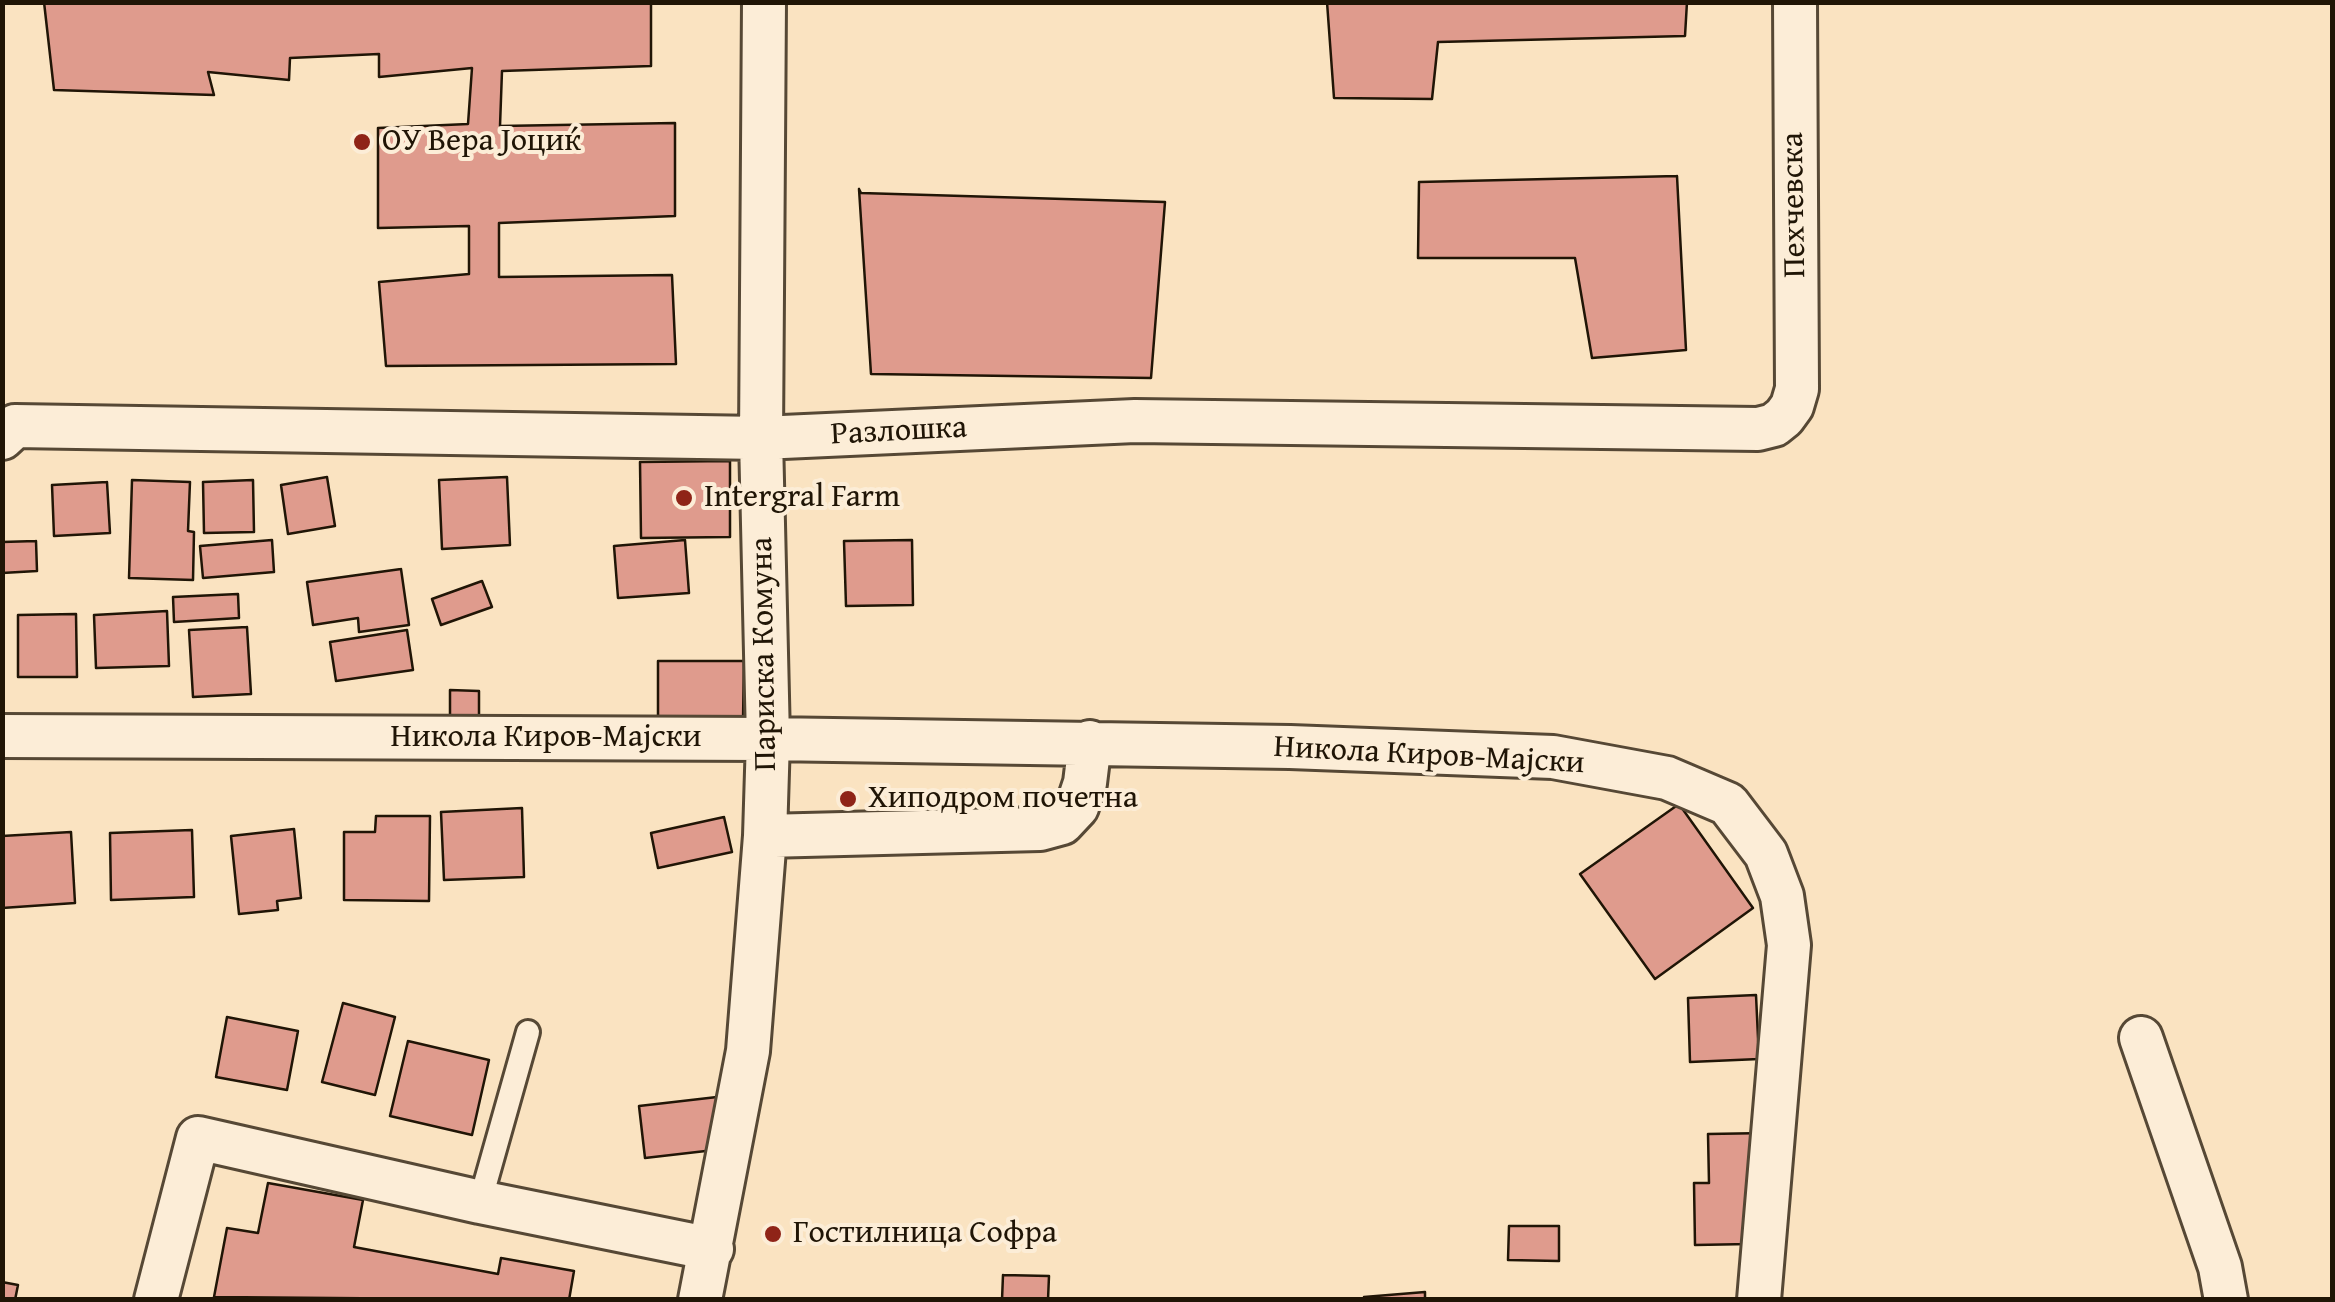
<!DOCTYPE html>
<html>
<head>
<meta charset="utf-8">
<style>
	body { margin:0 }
	#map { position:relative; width:2335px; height:1302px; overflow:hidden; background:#fae3c1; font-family:"Gentium Book Plus",serif }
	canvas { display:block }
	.frame { position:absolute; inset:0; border:5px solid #201506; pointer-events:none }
</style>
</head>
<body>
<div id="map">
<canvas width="2335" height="1302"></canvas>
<div class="frame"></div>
</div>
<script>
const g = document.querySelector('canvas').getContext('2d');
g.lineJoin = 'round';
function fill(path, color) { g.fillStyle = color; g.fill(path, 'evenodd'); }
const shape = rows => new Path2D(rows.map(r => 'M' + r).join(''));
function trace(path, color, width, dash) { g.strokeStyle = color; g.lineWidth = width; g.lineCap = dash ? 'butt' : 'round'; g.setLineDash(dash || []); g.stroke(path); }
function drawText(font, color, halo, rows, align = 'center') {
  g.font = font + ' "Gentium Book Plus",serif'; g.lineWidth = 8; g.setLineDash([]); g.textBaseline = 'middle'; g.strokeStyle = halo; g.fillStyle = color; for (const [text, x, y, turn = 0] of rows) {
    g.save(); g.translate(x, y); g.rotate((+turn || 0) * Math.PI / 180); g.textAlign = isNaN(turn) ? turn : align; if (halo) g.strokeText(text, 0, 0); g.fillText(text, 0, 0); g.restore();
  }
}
const building = shape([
	[44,2,651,2,651,66,502,71,500,126,675,123,675,216,499,223,499,277,672,275,676,364,386,366,379,282,469,274,469,226,378,228,378,128,468,124,472,68,379,77,379,54,290,58,289,80,208,72,214,95,54,90,44,2],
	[1327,2,1687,2,1685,36,1438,42,1432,99,1334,98,1327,2],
	[1677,176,1686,350,1592,358,1575,258,1418,258,1419,182,1677,176],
	[859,189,861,193,1165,202,1151,378,871,374,859,189],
	[730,461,730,537,641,538,640,462,730,461],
	[327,477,335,526,288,534,281,485,327,477],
	[507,477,510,545,442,549,439,480,507,477],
	[132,480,190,482,188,531,194,532,193,580,129,578,132,480],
	[253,480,254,532,204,533,203,482,253,480],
	[107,482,110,533,54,536,52,485,107,482],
	[272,540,274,572,203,578,200,546,272,540],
	[685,540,689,593,618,598,614,546,685,540],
	[912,540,913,605,846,606,844,541,912,540],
	[36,541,37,571,2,573,2,542,36,541],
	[401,569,409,625,359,632,358,618,313,625,307,582,401,569],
	[482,581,492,607,441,625,432,599,482,581],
	[238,594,239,618,174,622,173,597,238,594],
	[167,611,169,666,96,668,94,615,167,611],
	[76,614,77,677,18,677,18,615,76,614],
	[247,627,251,694,193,697,189,630,247,627],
	[407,630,413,670,336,681,330,642,407,630],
	[658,661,744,661,743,721,658,720,658,661],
	[450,690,479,691,479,717,450,717,450,690],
	[1679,804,1753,908,1655,979,1580,874,1679,804],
	[522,808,524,877,444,880,441,812,522,808],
	[376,816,430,816,429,901,344,900,344,832,375,832,376,816],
	[724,817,732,852,658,868,651,833,724,817],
	[294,829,301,898,277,901,278,910,239,914,231,836,294,829],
	[192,830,194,897,111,900,110,833,192,830],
	[71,832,75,903,2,908,2,836,71,832],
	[1756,995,1759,1059,1690,1062,1688,998,1756,995],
	[343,1003,395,1017,375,1095,322,1082,343,1003],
	[227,1017,298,1031,287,1090,216,1077,227,1017],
	[408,1041,489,1060,472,1135,390,1116,408,1041],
	[717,1097,723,1149,645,1158,639,1106,717,1097],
	[1767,1133,1749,1244,1695,1245,1694,1183,1709,1183,1708,1134,1767,1133],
	[268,1183,363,1200,354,1247,498,1274,501,1258,574,1271,569,1300,214,1297,227,1228,258,1233,268,1183],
	[1509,1226,1559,1226,1559,1261,1508,1260,1509,1226],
	[1003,1275,1049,1276,1048,1300,1002,1300,1003,1275],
	[2,1282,18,1285,15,1300,2,1300,2,1282],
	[1425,1292,1425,1300,1364,1300,1364,1297,1425,1292]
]);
const service = shape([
	[480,1202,528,1032]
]);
const minor = shape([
	[2,438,15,426,761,438,1135,421,1758,429,1774,425,1784,417,1792,406,1797,389,1795,2],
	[2,736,768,739,1290,747,1553,757,1667,778,1728,804,1766,854,1782,896,1789,945,1759,1300],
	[765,836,1040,829,1062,823,1077,807,1085,783,1090,742],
	[2141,1038,2220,1267,2226,1300],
	[156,1300,198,1138,480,1202,712,1249],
	[700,1300,748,1051,765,836,768,739,761,438,764,2]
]);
const markers = [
	[362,142,10,"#8f2418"],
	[684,498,10,"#8f2418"],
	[848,799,10,"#8f2418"],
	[773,1234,10,"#8f2418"]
];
const poiNames = [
	["ОУ Вера Јоциќ",382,142],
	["Intergral Farm",704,498],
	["Хиподром почетна",868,799],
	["Гостилница Софра",793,1234]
];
const streetNames = [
	["Пехчевска",1795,205,-91],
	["Разлошка",899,432,-3],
	["Париска Комуна",765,654,-91],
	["Никола Киров-Мајски",546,738],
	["Никола Киров-Мајски",1429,756,3]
];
fill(building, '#df9b8d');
trace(building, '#201506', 2.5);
trace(service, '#564835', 28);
trace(minor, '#564835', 48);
trace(service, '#fcedd7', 22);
trace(minor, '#fcedd7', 42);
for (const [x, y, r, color] of markers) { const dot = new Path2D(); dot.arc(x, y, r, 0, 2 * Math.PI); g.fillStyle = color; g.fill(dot); trace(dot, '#fcedd7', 4); }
drawText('32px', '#201506', '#fcedd7', poiNames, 'left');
drawText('32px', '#201506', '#fcedd7', streetNames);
</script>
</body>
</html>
